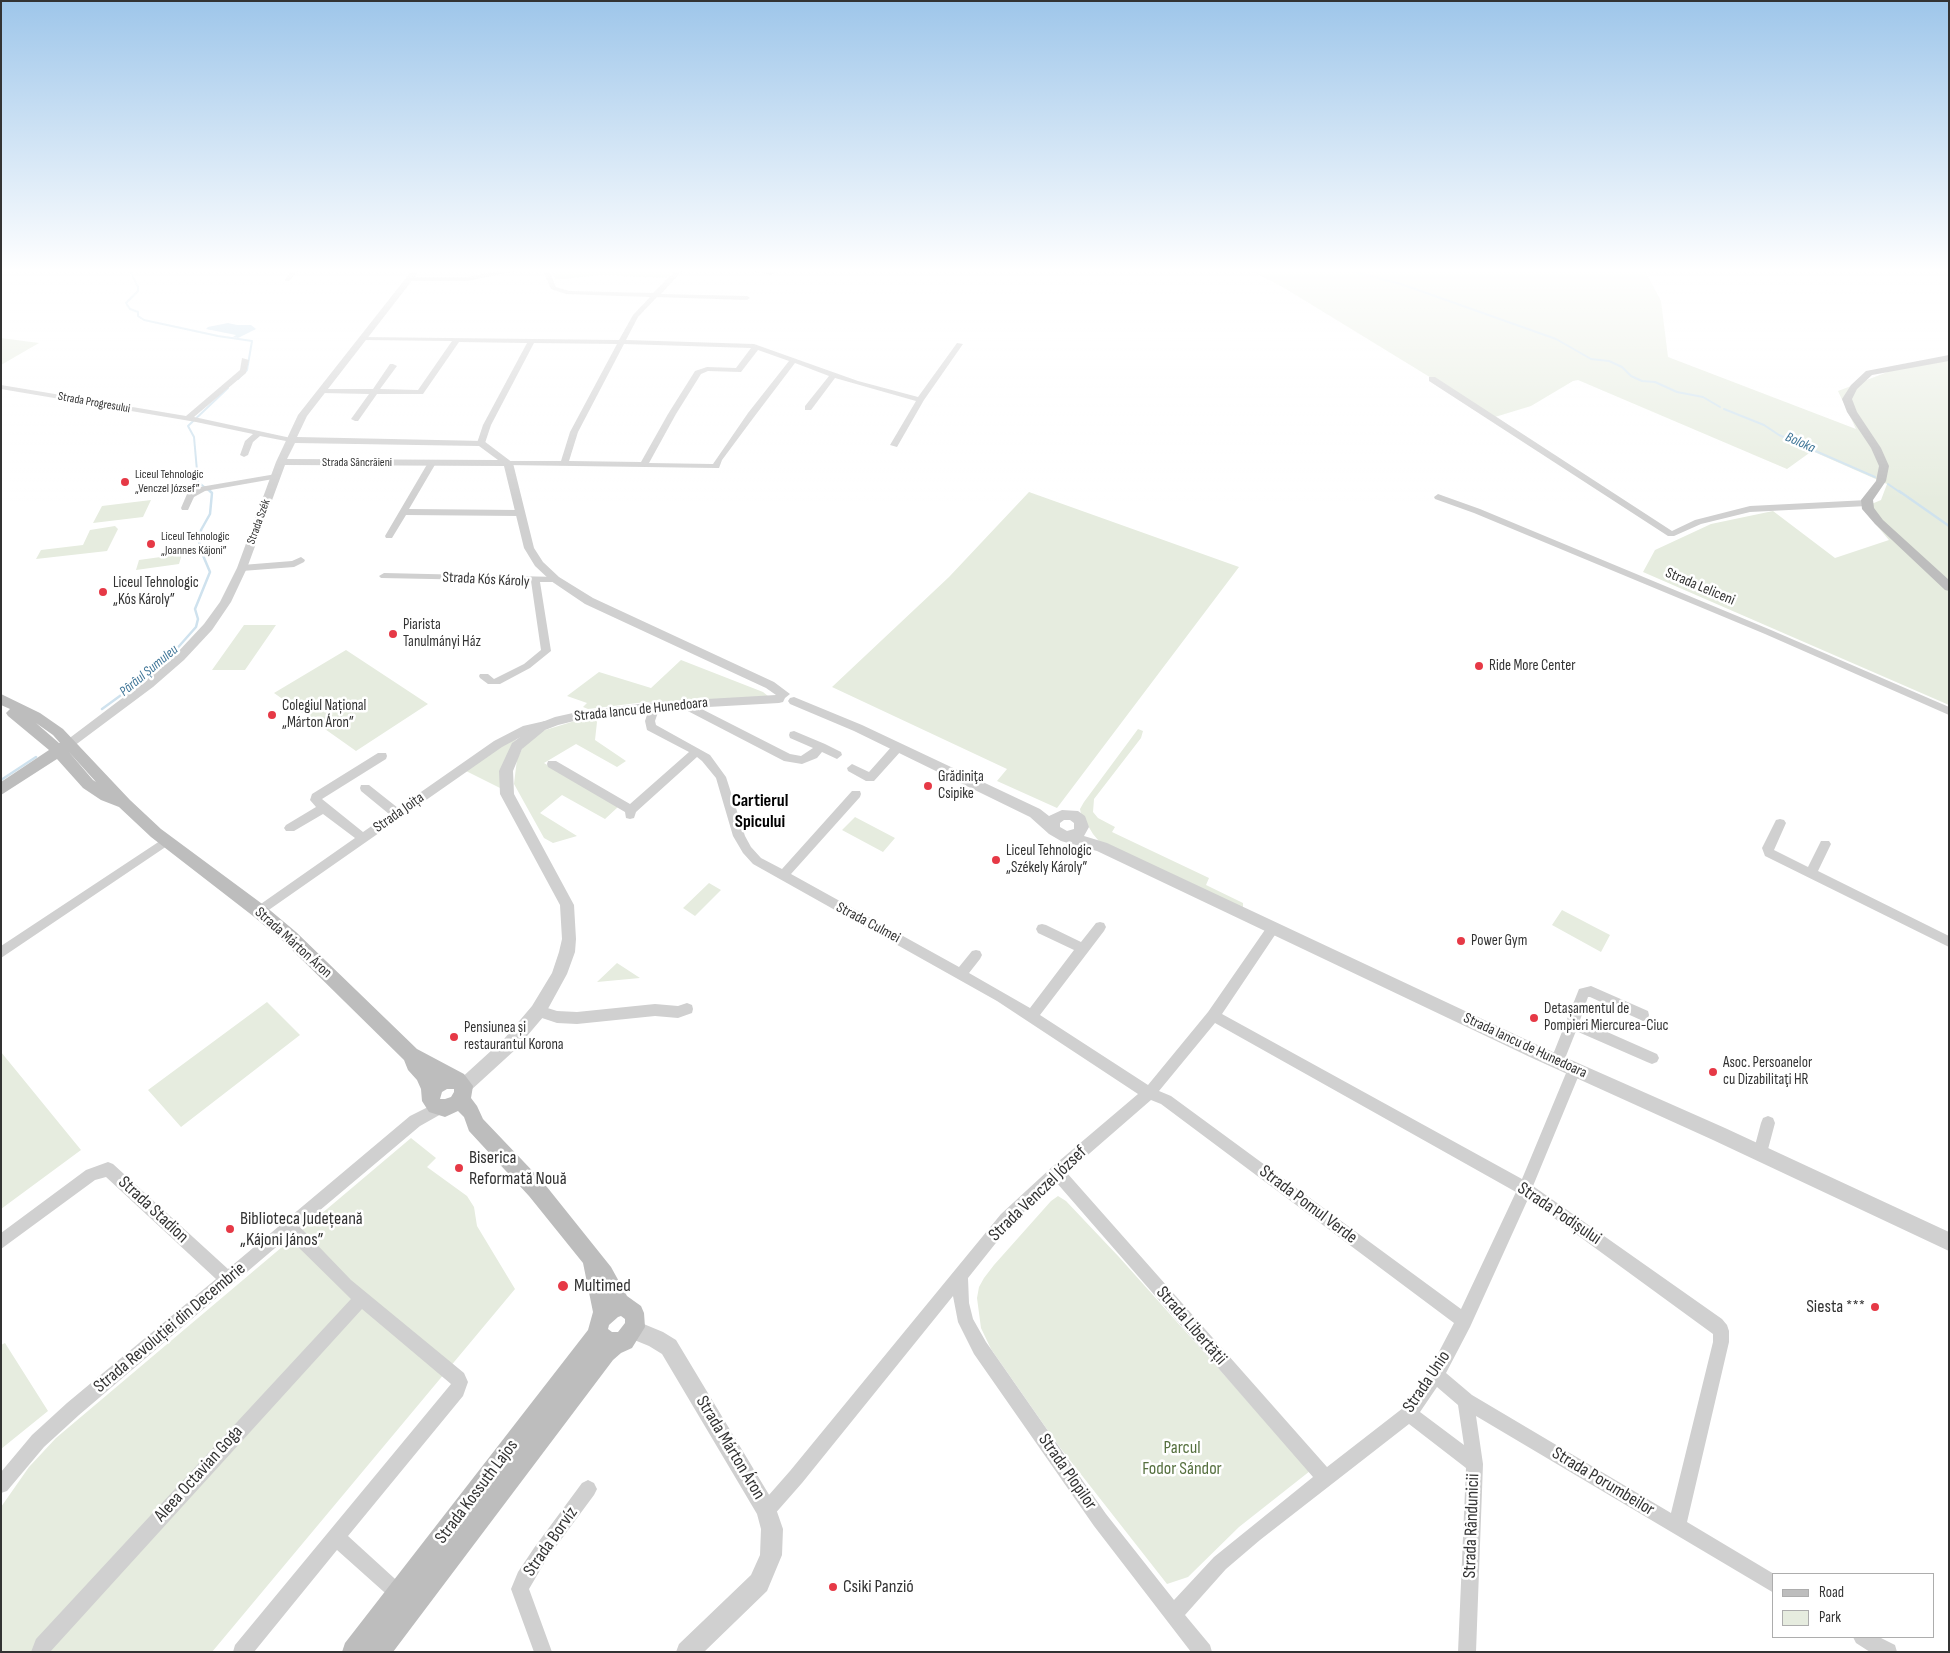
<!DOCTYPE html>
<html>
<head>
<meta charset="utf-8">
<style>
	body { margin:0 }
	#map { position:relative; width:1950px; height:1653px; overflow:hidden; background:#fff; font-family:"Sofia Sans Condensed",sans-serif }
	canvas { display:block }
	.frame { position:absolute; inset:0; border:2px solid #333; pointer-events:none }
	.legend { position:absolute; left:1772px; top:1573px; width:162px; height:65px; box-sizing:border-box; background:#fff; border:1px solid #adadad; margin:0; padding:6px 9px; list-style:none; font-size:15px; color:#333 }
	.legend li { display:flex; align-items:center; gap:10px; height:25px }
	.legend b { width:25px; border:1px solid #adadad }
</style>
</head>
<body>
<div id="map">
<canvas width="1950" height="1653"></canvas>
<div class="frame"></div>
<ul class="legend">
<li><b style="height:6px;background:#bdbdbd"></b>Road</li>
<li><b style="height:14px;background:#e6ecdf"></b>Park</li>
</ul>
</div>
<script>
const g = document.querySelector('canvas').getContext('2d');
g.lineJoin = 'round';
function fill(path, color) { g.fillStyle = color; g.fill(path, 'evenodd'); }
const shape = rows => new Path2D(rows.map(r => 'M' + r).join(''));
function trace(path, color, width, dash) { g.strokeStyle = color; g.lineWidth = width; g.lineCap = dash ? 'butt' : 'round'; g.setLineDash(dash || []); g.stroke(path); }
function drawText(font, color, halo, rows, align = 'center') {
  g.font = font + ' "Sofia Sans Condensed",sans-serif'; g.lineWidth = 5; g.setLineDash([]); g.textBaseline = 'middle'; g.strokeStyle = halo; g.fillStyle = color; for (const [text, x, y, turn = 0] of rows) {
    g.save(); g.translate(x, y); g.rotate((+turn || 0) * Math.PI / 180); g.textAlign = isNaN(turn) ? turn : align; if (halo) g.strokeText(text, 0, 0); g.fillText(text, 0, 0); g.restore();
  }
}
const green = shape([
	[554,269,679,269,666,278,601,275,555,280],
	[1248,269,1644,269,1661,301,1668,357,1856,429,1838,391,1911,363,1949,361,1949,705,1643,572,1655,550,1711,524,1773,511,1835,558,1889,540,1862,508,1881,500,1887,484,1812,451,1787,469,1578,380,1573,381,1531,406,1495,417,1286,289],
	[1,338,39,343,1,365],
	[1029,492,1239,567,1057,808,997,781,1007,769,832,687,949,577],
	[151,500,143,517,93,523,102,506],
	[115,526,118,529,107,551,36,559,41,550,83,545,90,530],
	[182,554,179,564,136,570,139,560],
	[244,625,276,625,245,670,212,670],
	[346,650,428,704,356,751,274,693],
	[681,660,763,692,768,696,724,701,646,702,588,709,583,707,587,703,567,696,599,672,651,688],
	[588,717,595,719,597,722,595,740,626,761,617,767,576,744,544,763,618,807,605,819,562,795,540,813,577,836,553,843,544,838,514,784,517,759,523,747,542,731],
	[1138,729,1143,731,1141,738,1094,799,1093,812,1098,818,1115,827,1112,832,1209,878,1206,885,1243,903,1243,910,1103,846,1093,834,1081,814,1080,809,1084,802],
	[520,735,512,744,500,788,466,771,500,746],
	[855,817,895,838,883,852,842,830],
	[709,883,721,890,695,916,683,908],
	[1562,910,1610,935,1601,952,1552,925],
	[617,963,640,978,597,982],
	[267,1002,300,1035,181,1127,148,1090],
	[1,1052,81,1150,1,1209],
	[411,1138,436,1158,427,1167,467,1196,474,1207,477,1226,515,1289,212,1652,1,1652,1,1507,29,1467,56,1438],
	[1058,1196,1066,1201,1119,1257,1310,1471,1239,1527,1188,1577,1167,1584,1058,1445,991,1349,981,1328,977,1298,979,1287,984,1278,994,1265,1051,1201],
	[5,1343,48,1411,1,1449,1,1345]
]);
const water = shape([
	[228,323,237,325,251,325,256,329,238,338,233,337,236,335,206,329,208,327]
]);
const streamFar1 = shape([
	[129,269,138,287,138,291,126,303,130,309,138,312,138,316,144,320,218,336,252,341,247,370,238,379],
	[1343,269,1401,284,1556,339,1591,359,1609,361,1622,367,1631,376,1642,381,1655,382,1677,392,1703,397,1720,407],
	[1724,409,1764,425,1779,435,1875,477],
	[1888,484,1901,493],
	[212,493,198,482,194,437,188,426,228,388]
]);
const stream = shape([
	[1899,491,1949,526],
	[102,709,139,682,173,653,196,627,198,619,195,609,210,572,199,546,201,530,210,514,212,493,210,491],
	[1,780,36,757]
]);
const minor = shape([
	[293,269,300,269,289,281,285,281,285,279,293,269],
	[510,269,526,269,467,281,410,281,407,279,410,277,467,277,510,269],
	[542,269,548,269,556,287,569,291,653,293,677,269,684,269,661,294,747,296,750,298,747,300,657,297,638,317,626,340,754,344,858,381,918,397,957,343,963,344,924,400,897,447,890,445,916,401,835,378,811,410,805,410,805,406,829,376,795,363,754,417,722,460,719,468,716,468,505,465,504,463,508,461,561,461,570,432,617,344,534,343,491,425,485,443,481,445,477,443,483,425,527,343,459,342,423,394,377,394,358,421,355,421,351,419,369,394,322,393,318,391,322,389,373,389,390,364,393,364,397,366,380,389,418,390,452,341,364,340,361,338,362,337,619,340,633,315,650,297,566,294,551,289,542,269],
	[624,344,751,348,736,368,707,367,695,371,668,414,641,462,569,461,578,432,624,344],
	[758,350,789,361,748,413,713,464,649,463,676,414,701,374,708,371,741,372,758,350],
	[743,269,770,271,782,269,771,275,743,269],
	[242,358,249,360,246,373,194,417,291,438,295,440,291,442,260,436,253,442,248,455,244,457,240,455,245,441,253,434,196,422,1,389,1,385,186,416,240,370,242,358],
	[1429,377,1435,377,1672,531,1695,520,1750,506,1867,500,1871,503,1867,506,1750,512,1701,524,1674,536,1668,536,1429,381,1429,377],
	[429,461,436,463,409,509,519,510,523,513,519,516,406,515,392,538,386,538,385,536,429,461],
	[276,474,280,476,279,478,205,491,194,497,188,510,182,510,181,508,187,494,200,487,276,474],
	[1438,494,1480,509,1771,630,1949,707,1949,715,1765,634,1474,513,1435,499,1434,497,1438,494],
	[301,557,305,560,304,562,294,567,242,571,238,568,242,565,292,561,301,557],
	[384,573,558,577,560,579,555,582,540,582,551,651,530,668,500,684,488,684,480,678,479,676,480,674,488,674,494,679,524,664,541,650,531,581,381,578,379,576,384,573],
	[686,701,790,754,801,756,813,748,790,738,789,735,790,732,794,731,825,744,841,752,842,755,837,759,822,752,817,758,802,764,784,761,682,708,681,705,686,701],
	[655,702,660,706,655,721,656,725,710,755,726,777,745,836,751,847,761,858,782,869,852,791,860,791,861,794,860,797,791,874,959,967,972,951,976,950,980,951,982,955,980,959,969,973,1030,1008,1074,950,1038,933,1036,929,1038,925,1042,924,1046,925,1081,942,1096,923,1100,922,1104,923,1106,927,1104,931,1040,1015,1148,1085,1208,1012,1269,924,1273,923,1277,924,1279,928,1277,932,1222,1014,1522,1179,1569,1066,1574,1064,1579,1066,1581,1070,1533,1186,1722,1319,1727,1325,1729,1331,1729,1342,1687,1522,1774,1574,1774,1593,1476,1416,1483,1464,1476,1652,1458,1652,1466,1468,1409,1424,1260,1540,1226,1569,1185,1615,1210,1645,1212,1652,1191,1652,1094,1526,974,1354,958,1322,953,1296,802,1483,773,1516,767,1519,761,1516,758,1510,761,1504,790,1471,1001,1214,1052,1167,1138,1094,997,1001,753,864,743,853,733,836,716,778,702,761,697,757,636,812,634,818,630,819,626,818,625,812,548,767,547,764,548,761,556,761,630,804,689,752,647,730,645,721,650,706,655,702],
	[1215,1023,1516,1192,1461,1309,1171,1096,1159,1091,1215,1023],
	[1151,1100,1161,1104,1454,1323,1430,1369,1403,1408,1327,1467,1067,1173,1151,1100],
	[1056,1182,1313,1477,1214,1557,1174,1600,1106,1514,986,1342,973,1319,969,1303,968,1278,1011,1224,1056,1182],
	[1528,1199,1713,1334,1713,1342,1671,1513,1472,1395,1446,1373,1470,1327,1528,1199],
	[1437,1387,1458,1405,1464,1445,1420,1412,1437,1387],
	[545,721,549,722,550,725,549,728,530,732,502,747,263,914,259,916,255,914,253,911,255,908,355,838,323,814,294,831,286,831,284,828,286,825,316,807,310,800,312,794,378,753,386,753,387,756,386,759,322,799,363,832,389,814,361,791,360,788,361,785,369,785,398,808,494,741,523,726,545,721],
	[897,744,901,745,902,748,901,751,874,781,866,781,848,771,847,768,852,764,869,772,893,745,897,744],
	[1780,819,1784,820,1786,823,1774,850,1808,867,1821,841,1829,841,1831,844,1818,871,1949,936,1949,947,1765,856,1762,848,1776,820,1780,819],
	[166,837,170,838,172,841,170,844,1,958,1,946,166,837],
	[1591,986,1648,1011,1649,1015,1648,1019,1643,1021,1590,997,1588,997,1580,1020,1657,1054,1659,1058,1657,1062,1652,1064,1647,1062,1576,1031,1562,1066,1557,1068,1552,1066,1550,1062,1579,989,1591,986],
	[687,1003,692,1005,693,1009,692,1013,678,1018,655,1016,577,1024,557,1023,533,1015,532,1011,533,1007,538,1005,557,1011,577,1012,655,1004,678,1006,687,1003],
	[438,1102,443,1103,445,1108,443,1113,420,1126,300,1227,351,1280,464,1373,468,1382,463,1396,348,1536,405,1588,408,1594,405,1600,399,1603,393,1600,337,1550,254,1652,233,1652,235,1645,451,1384,362,1309,50,1652,31,1652,36,1639,351,1299,288,1237,79,1415,44,1447,7,1491,1,1493,1,1472,32,1435,67,1403,216,1279,106,1177,95,1180,1,1249,1,1233,86,1170,108,1162,113,1164,228,1269,410,1116,438,1102],
	[1768,1116,1773,1118,1775,1123,1767,1153,1765,1158,1760,1160,1755,1158,1753,1153,1761,1123,1763,1118,1768,1116],
	[588,1480,594,1483,597,1489,594,1495,546,1560,529,1589,552,1652,534,1652,511,1589,518,1572,534,1548,582,1483,588,1480],
	[1853,1637,1879,1637,1895,1645,1897,1652,1870,1652,1856,1643,1853,1637]
]);
const tertiary = shape([
	[413,269,421,269,307,416,297,437,484,441,513,463,534,548,543,562,559,577,593,598,774,682,790,694,785,698,783,702,779,703,655,710,582,719,558,725,545,730,522,749,513,771,514,794,574,905,576,939,575,952,567,974,544,1016,516,1049,470,1091,464,1094,458,1091,456,1086,458,1081,504,1039,532,1006,552,973,559,952,562,939,560,905,500,794,499,771,512,743,537,724,555,717,582,711,655,702,776,695,766,688,585,604,551,581,535,566,524,548,504,466,285,465,247,568,231,602,212,630,184,660,153,687,74,746,69,748,64,746,63,743,145,681,176,654,204,624,220,602,237,568,276,462,298,415,413,269],
	[295,443,479,446,498,460,287,459,295,443],
	[794,697,862,725,1040,809,1049,816,1062,810,1078,811,1085,816,1089,827,1084,836,1107,843,1544,1048,1725,1128,1949,1232,1949,1251,1713,1140,1532,1058,1097,851,1061,841,1049,834,1030,817,854,731,790,704,788,701,790,698,794,697],
	[1064,820,1070,820,1074,823,1074,829,1067,831,1060,827,1060,823,1064,820],
	[634,1320,663,1332,676,1340,774,1503,783,1529,782,1555,767,1591,704,1652,676,1652,679,1644,751,1575,760,1555,761,1529,757,1514,662,1354,649,1346,627,1337,624,1330,627,1323,634,1320]
]);
const secondary = shape([
	[1949,355,1949,361,1872,375,1857,389,1852,399,1857,412,1881,448,1889,466,1886,481,1873,500,1874,508,1883,520,1949,580,1949,591,1945,590,1875,524,1862,509,1861,500,1876,481,1879,466,1871,448,1847,412,1842,399,1851,385,1866,371,1949,355],
	[1,694,40,713,63,729,130,800,161,829,265,906,296,932,417,1049,464,1074,473,1086,471,1098,477,1106,483,1119,543,1182,611,1267,627,1296,641,1306,644,1313,645,1327,632,1348,621,1353,613,1360,393,1652,342,1652,345,1643,588,1330,593,1312,583,1263,529,1196,469,1131,464,1117,458,1111,445,1117,429,1112,422,1101,421,1089,417,1080,408,1070,404,1060,284,942,253,916,151,837,119,807,101,800,83,788,57,759,1,795,1,782,49,750,8,716,6,713,10,709,1,705,1,694],
	[36,723,53,735,60,743,59,743,36,723],
	[68,751,96,782,93,780,68,751],
	[447,1089,454,1089,454,1092,451,1097,445,1099,440,1099,442,1092,447,1089],
	[621,1316,625,1319,625,1323,618,1332,612,1332,608,1329,609,1325,618,1317,621,1316]
]);
const markers = [
	[125,482,5,"#e63946"],
	[151,544,5,"#e63946"],
	[103,592,5,"#e63946"],
	[393,634,5,"#e63946"],
	[1479,666,5,"#e63946"],
	[272,715,5,"#e63946"],
	[928,786,5,"#e63946"],
	[996,860,5,"#e63946"],
	[1461,941,5,"#e63946"],
	[1534,1018,5,"#e63946"],
	[454,1037,5,"#e63946"],
	[1713,1072,5,"#e63946"],
	[459,1168,5,"#e63946"],
	[230,1229,5,"#e63946"],
	[563,1286,6,"#e63946"],
	[1875,1307,5,"#e63946"],
	[833,1587,5,"#e63946"]
];
const farStreetnames = [
	["Strada Progresului",94,403,10],
	["Strada Sâncrăieni",357,463],
	["Strada Szék",259,522,-70]
];
const farPoinames = [
	["Liceul Tehnologic",135,475],
	["„Venczel József”",135,489],
	["Liceul Tehnologic",161,537],
	["„Joannes Kájoni”",161,551]
];
const farWaternames = [
	["Boloka",1800,443,24],
	["Pârâul Șumuleu",149,671,-40]
];
const streetNames = [
	["Strada Kós Károly",486,580,3],
	["Strada Leliceni",1700,587,23],
	["Strada Iancu de Hunedoara",641,710,-6],
	["Strada Joița",399,813,-35],
	["Strada Culmei",868,923,28],
	["Strada Márton Áron",293,943,42],
	["Strada Iancu de Hunedoara",1525,1046,25]
];
const poiNames = [
	["Liceul Tehnologic",113,583],
	["„Kós Károly”",113,600],
	["Piarista",403,625],
	["Tanulmányi Ház",403,642],
	["Ride More Center",1489,666],
	["Colegiul Național",282,706],
	["„Márton Áron”",282,723],
	["Grădiniţa",938,777],
	["Csipike",938,794],
	["Liceul Tehnologic",1006,851],
	["„Székely Károly”",1006,868],
	["Power Gym",1471,941],
	["Detașamentul de",1544,1009],
	["Pompieri Miercurea-Ciuc",1544,1026],
	["Pensiunea și",464,1028],
	["restaurantul Korona",464,1045],
	["Asoc. Persoanelor",1723,1063],
	["cu Dizabilitaţi HR",1723,1080]
];
const quarterNames = [
	["Cartierul",760,801],
	["Spicului",760,822]
];
const nearPoinames = [
	["Biserica",469,1158],
	["Reformată Nouă",469,1179],
	["Biblioteca Județeană",240,1219],
	["„Kájoni János”",240,1240],
	["Multimed",574,1286],
	["Siesta ***",1865,1307,"right"],
	["Csiki Panzió",843,1587]
];
const nearStreetnames = [
	["Strada Venczel József",1038,1194,-44],
	["Strada Pomul Verde",1308,1205,37],
	["Strada Stadion",153,1210,43],
	["Strada Podișului",1559,1214,34],
	["Strada Libertății",1191,1326,49],
	["Strada Revoluției din Decembrie",170,1328,-40],
	["Strada Unio",1427,1382,-56],
	["Strada Márton Áron",730,1448,59],
	["Strada Plopilor",1067,1472,55],
	["Aleea Octavian Goga",199,1474,-48],
	["Strada Porumbeilor",1603,1482,31],
	["Strada Kossuth Lajos",477,1492,-53],
	["Strada Rândunicii",1472,1526,-88],
	["Strada Borvíz",551,1542,-55]
];
const nearParknames = [
	["Parcul",1182,1448],
	["Fodor Sándor",1182,1469]
];
fill(green, '#e6ecdf');
fill(water, '#cfe2ee');
trace(streamFar1, '#cfe2ee', 2);
trace(stream, '#cfe2ee', 2.5);
fill(minor, '#d0d0d0');
fill(tertiary, '#d0d0d0');
fill(secondary, '#bdbdbd');
const sky = g.createLinearGradient(0, 0, 0, 501);
sky.addColorStop(0, '#9ec6ea');
sky.addColorStop(0.54, '#fff');
sky.addColorStop(1, '#ffffff00');
g.fillStyle = sky;
g.fillRect(0, 0, 1950, 501);
for (const [x, y, r, color] of markers) { const dot = new Path2D(); dot.arc(x, y, r, 0, 2 * Math.PI); g.fillStyle = color; g.fill(dot); trace(dot, '#fff', 2); }
drawText('12px', '#333', '#fff', farStreetnames);
drawText('12px', '#333', '#fff', farPoinames, 'left');
drawText('italic 14px', '#3f7597', '#fff', farWaternames);
drawText('15px', '#333', '#fff', streetNames);
drawText('15px', '#333', '#fff', poiNames, 'left');
drawText('bold 18px', '#000', '#fff', quarterNames);
drawText('18px', '#333', '#fff', nearPoinames, 'left');
drawText('18px', '#333', '#fff', nearStreetnames);
drawText('18px', '#56703f', '#fff', nearParknames);
</script>
</body>
</html>
